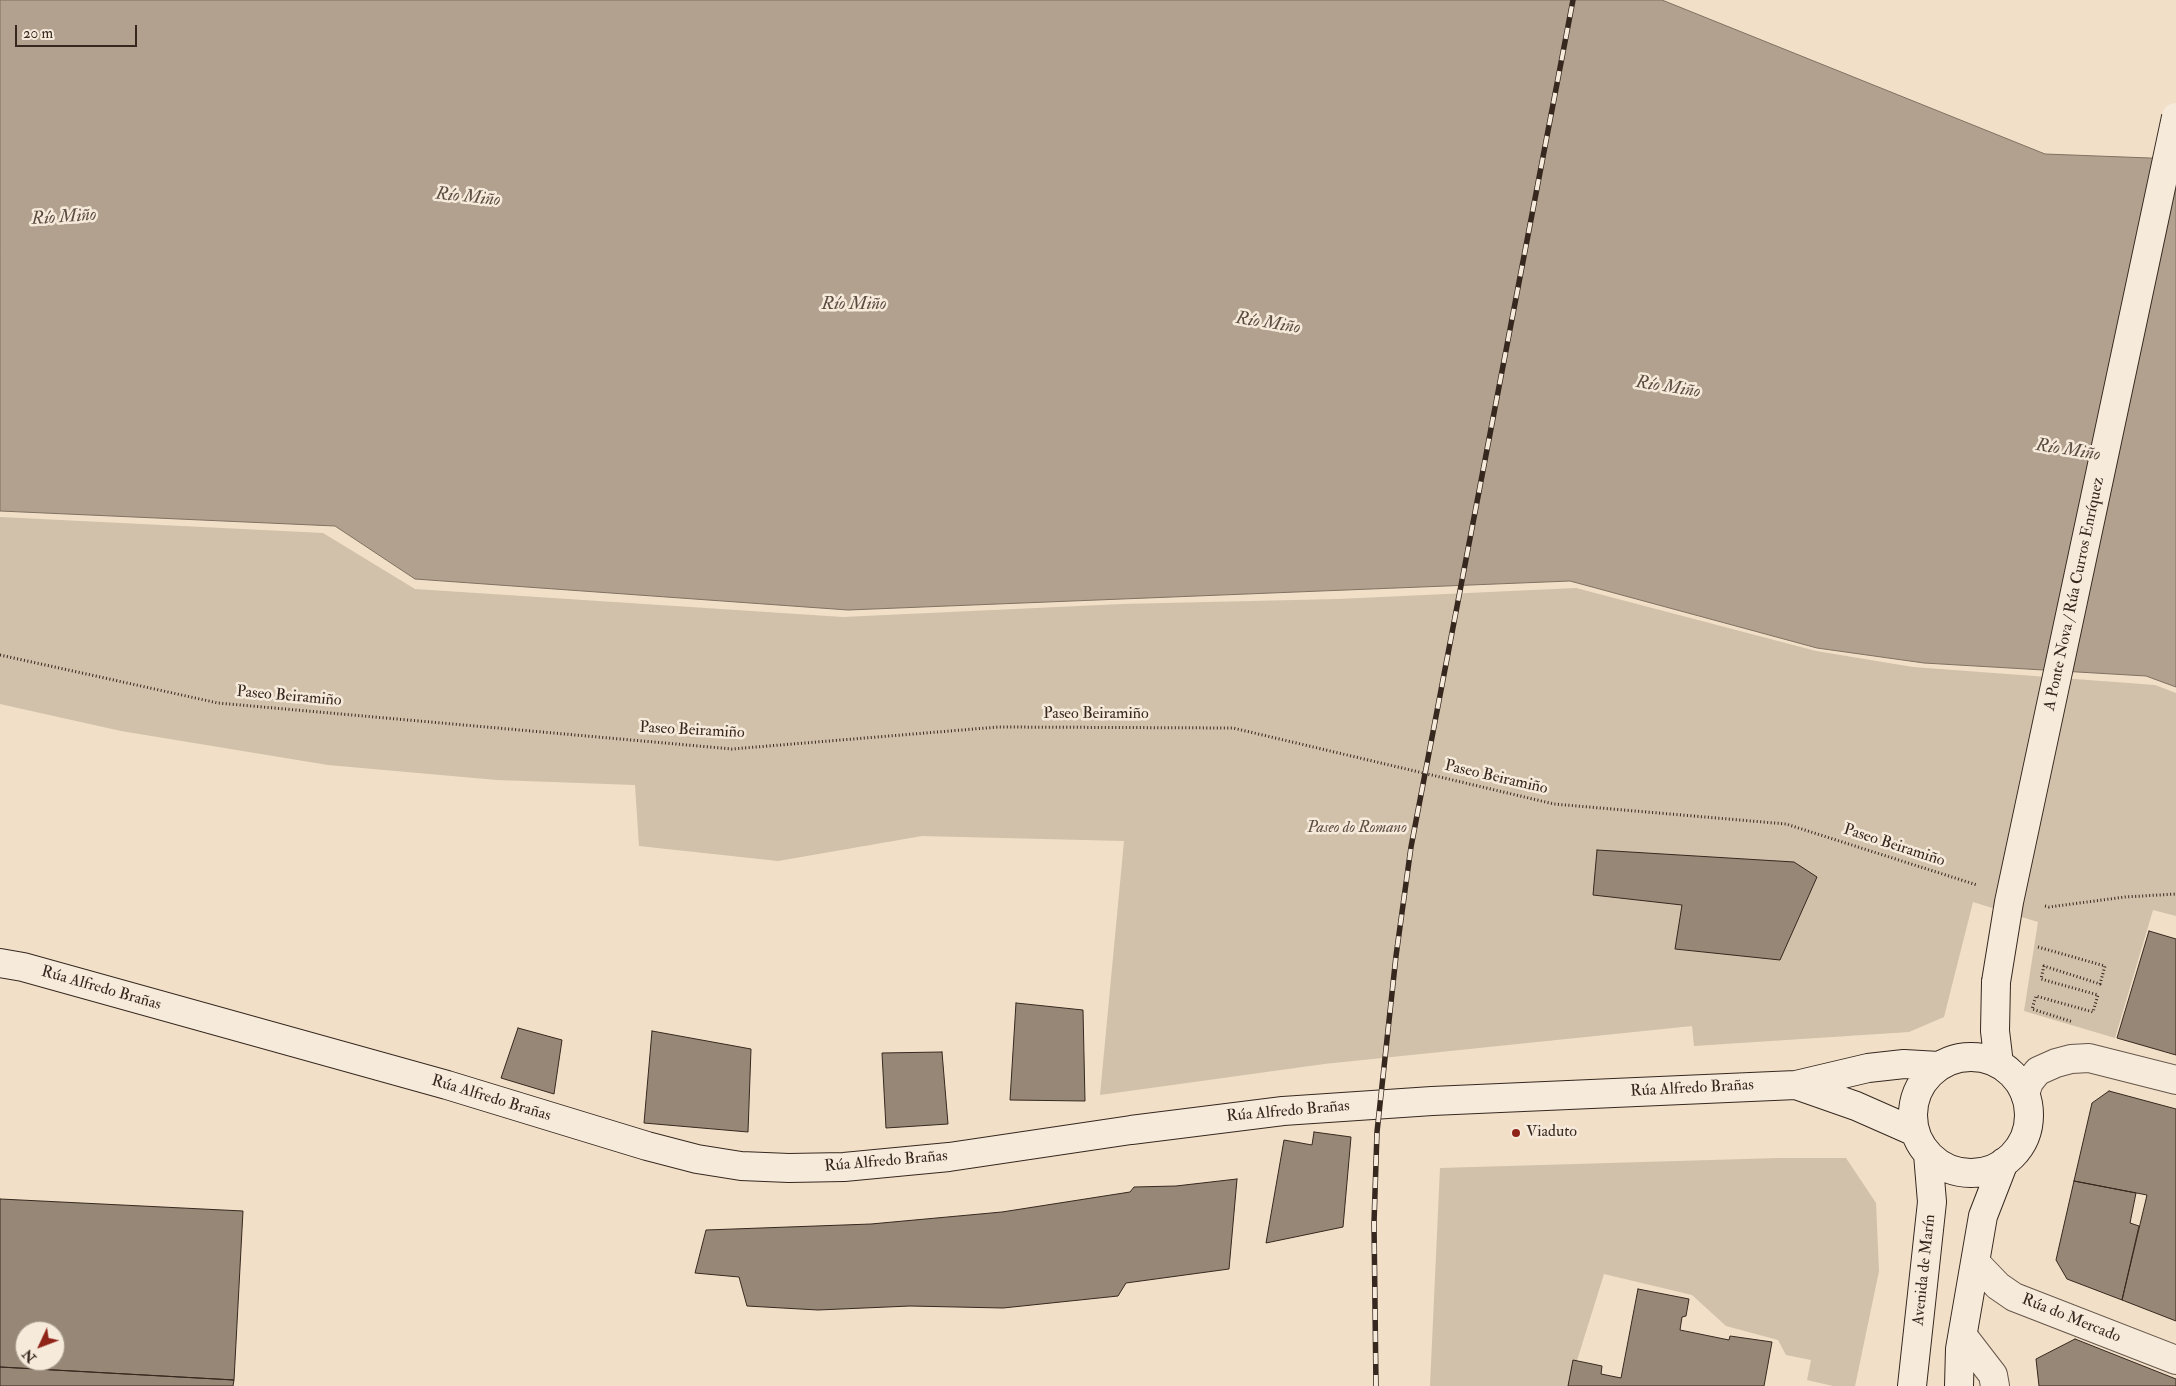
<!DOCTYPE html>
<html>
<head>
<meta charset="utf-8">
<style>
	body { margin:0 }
	#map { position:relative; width:2176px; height:1386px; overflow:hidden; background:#f1dfc7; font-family:"IM FELL Double Pica",serif }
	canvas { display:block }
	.north { position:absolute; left:15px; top:1321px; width:50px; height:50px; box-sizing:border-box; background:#f6eadb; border:1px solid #a99c90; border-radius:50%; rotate:227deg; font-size:14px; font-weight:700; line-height:20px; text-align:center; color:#36281f }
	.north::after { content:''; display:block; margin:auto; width:18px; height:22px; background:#8f2418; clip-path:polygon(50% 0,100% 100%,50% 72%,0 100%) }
	.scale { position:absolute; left:15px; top:25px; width:122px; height:22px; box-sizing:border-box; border:2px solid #36281f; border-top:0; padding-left:6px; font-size:15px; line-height:18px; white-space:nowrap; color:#36281f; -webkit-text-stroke:4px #f6eadb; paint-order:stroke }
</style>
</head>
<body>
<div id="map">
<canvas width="2176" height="1386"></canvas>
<div class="north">N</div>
<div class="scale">20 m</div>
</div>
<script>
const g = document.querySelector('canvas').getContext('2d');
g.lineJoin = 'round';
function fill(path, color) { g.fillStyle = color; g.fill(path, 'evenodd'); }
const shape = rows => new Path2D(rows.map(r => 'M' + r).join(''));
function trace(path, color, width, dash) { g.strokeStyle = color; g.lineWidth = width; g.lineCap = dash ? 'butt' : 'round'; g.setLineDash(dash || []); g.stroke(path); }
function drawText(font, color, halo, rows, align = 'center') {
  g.font = font + ' "IM FELL Double Pica",serif'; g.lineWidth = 5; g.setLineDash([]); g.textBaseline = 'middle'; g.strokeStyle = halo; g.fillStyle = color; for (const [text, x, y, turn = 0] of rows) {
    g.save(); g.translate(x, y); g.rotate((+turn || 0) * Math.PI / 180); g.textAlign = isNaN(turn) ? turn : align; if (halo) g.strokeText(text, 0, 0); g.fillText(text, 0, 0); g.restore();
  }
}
const green = shape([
	[0,517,323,533,415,589,843,617,1122,604,1338,599,1576,588,1816,651,1913,667,2155,685,2176,693,2176,916,2153,910,2115,1038,2024,1011,2038,922,1973,902,1944,1017,1909,1032,1694,1046,1692,1026,1324,1064,1100,1095,1124,841,922,836,778,861,639,846,635,785,497,780,328,765,121,731,0,704],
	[1779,1158,1846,1158,1876,1203,1879,1271,1855,1386,1833,1386,1807,1380,1811,1360,1786,1355,1778,1340,1726,1326,1692,1295,1604,1274,1569,1386,1430,1386,1440,1168]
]);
const water = shape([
	[0,0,1662,0,2045,154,2176,159,2176,687,2146,676,1924,663,1817,648,1570,581,848,610,415,579,335,526,0,511,0,0]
]);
const building = shape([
	[1597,850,1794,862,1817,877,1780,960,1675,949,1682,905,1593,895,1597,850],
	[2149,931,2176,939,2176,1055,2117,1038,2149,931],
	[1016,1003,1083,1010,1085,1101,1010,1100,1016,1003],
	[518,1028,562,1040,554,1094,501,1078,518,1028],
	[652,1031,751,1049,748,1132,644,1123,652,1031],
	[942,1052,948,1124,886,1128,882,1053,942,1052],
	[2109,1091,2176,1109,2176,1321,2122,1300,2147,1195,2074,1181,2092,1103,2109,1091],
	[1314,1132,1351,1137,1343,1227,1266,1243,1284,1140,1312,1145,1314,1132],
	[1237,1179,1229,1269,1126,1283,1118,1296,1003,1308,910,1306,818,1310,747,1306,739,1277,695,1273,706,1230,871,1224,1002,1212,1130,1192,1134,1187,1176,1186,1237,1179],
	[2074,1181,2136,1193,2130,1223,2139,1226,2122,1300,2067,1279,2056,1260,2074,1181],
	[0,1199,243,1211,234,1380,0,1367,0,1199],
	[25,1331,55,1331,55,1361,25,1361,25,1331],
	[1638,1289,1689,1299,1686,1316,1682,1317,1680,1330,1729,1340,1730,1336,1772,1342,1764,1386,1568,1386,1573,1360,1602,1366,1601,1374,1621,1378,1638,1289],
	[2075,1339,2176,1379,2176,1386,2039,1386,2036,1359,2075,1339],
	[0,1367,234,1380,233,1386,0,1386,0,1367]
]);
const path = shape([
	[0,655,218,703,732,749,998,727,1233,728,1554,804,1786,824,1977,885],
	[2045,906,2049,907,2125,897,2176,894],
	[2038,947,2105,966,2100,984,2044,966,2041,979,2098,995,2093,1012,2036,996,2032,1009,2073,1022]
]);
const street = shape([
	[2025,1094,2029,1082,2038,1071,2056,1063,2071,1059,2089,1058,2176,1080],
	[1976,1263,1998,1286,2014,1297,2176,1360],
	[1963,1336,1993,1375,1995,1386]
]);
const secondary = shape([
	[0,963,23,967,447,1085,647,1146,697,1159,741,1166,789,1168,844,1167,949,1157,1131,1130,1283,1111,1432,1101,1796,1085,1868,1068,1904,1064,1939,1066],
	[1996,982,1995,1031,1999,1064],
	'1913 1115a58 58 0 1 1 116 0a58 58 0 1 1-116 0Z',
	[1796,1085,1856,1106,1915,1132],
	[1912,1386,1932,1202,1928,1154],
	[1959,1386,1960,1349,1983,1216,2004,1162]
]);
const rail = shape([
	[1376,1386,1374,1223,1377,1132,1396,956,1411,847,1573,0]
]);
const secondaryBridge = shape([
	[1996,982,2009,902,2176,117]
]);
const markers = [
	[1516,1133,5,"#8f2418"]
];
const streetNames = [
	["A Ponte Nova / Rúa Curros Enríquez",2075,594,-78],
	["Paseo Beiramiño",289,697,5],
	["Paseo Beiramiño",1096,715],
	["Paseo Beiramiño",692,731,3],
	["Paseo Beiramiño",1496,778,13],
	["Paseo Beiramiño",1894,846,18],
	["Rúa Alfredo Brañas",101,989,16],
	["Rúa Alfredo Brañas",1692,1089,-3],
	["Rúa Alfredo Brañas",491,1099,17],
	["Rúa Alfredo Brañas",1288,1112,-5],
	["Rúa Alfredo Brañas",886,1162,-5],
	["Avenida de Marín",1925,1270,-84],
	["Rúa do Mercado",2071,1319,22]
];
const parkNames = [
	["Paseo do Romano",1357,829]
];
const poiNames = [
	["Viaduto",1526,1133]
];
const waterNames = [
	["Río Miño",468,198,6],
	["Río Miño",64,218,-4],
	["Río Miño",854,305],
	["Río Miño",1268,324,9],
	["Río Miño",1668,388,9],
	["Río Miño",2068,451,9]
];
fill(green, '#d1c0aa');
fill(water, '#b1a18e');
trace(water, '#807162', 1);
fill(building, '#978776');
trace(building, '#36281f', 1);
trace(street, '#655649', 30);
trace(secondary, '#36281f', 30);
trace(path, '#36281f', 3, [1, 2.5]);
trace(street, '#f6eadb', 28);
trace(secondary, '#f6eadb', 28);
trace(rail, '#36281f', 5.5);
trace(rail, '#f6eadb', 4, [11]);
trace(secondaryBridge, '#36281f', 30, []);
trace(secondaryBridge, '#f6eadb', 28);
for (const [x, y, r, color] of markers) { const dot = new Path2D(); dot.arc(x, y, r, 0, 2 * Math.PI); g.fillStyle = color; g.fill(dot); trace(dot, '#f6eadb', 2); }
drawText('16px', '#36281f', '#f6eadb', streetNames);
drawText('italic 16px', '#5d4e42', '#f6eadb', parkNames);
drawText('16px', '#36281f', '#f6eadb', poiNames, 'left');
drawText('italic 18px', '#5b4c40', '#f6eadb', waterNames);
</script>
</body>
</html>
